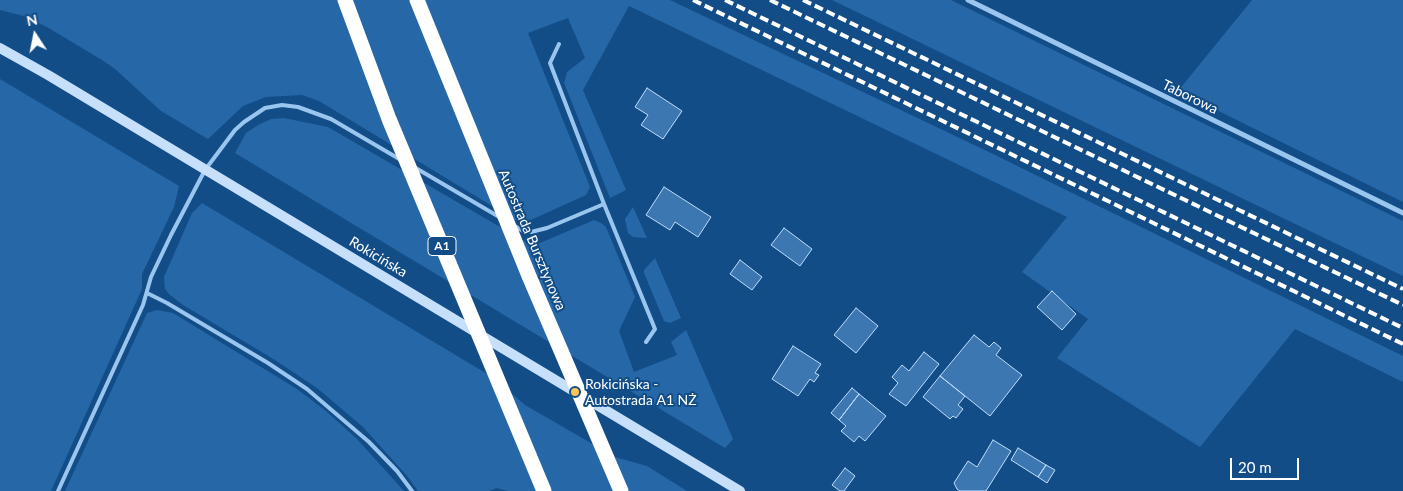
<!DOCTYPE html>
<html>
<head>
<meta charset="utf-8">
<style>
	body { margin:0 }
	#map { position:relative; width:1403px; height:491px; overflow:hidden; background:#134d88; font-family:Lato,sans-serif }
	canvas { display:block }
	.north { position:absolute; left:10px; top:10px; width:50px; height:50px; -webkit-text-stroke:4px #134d88; paint-order:stroke; rotate:349deg; font-size:14px; font-weight:700; line-height:20px; text-align:center; color:#fff }
	.north::after { content:''; display:block; margin:auto; width:18px; height:22px; background:#fff; clip-path:polygon(50% 0,100% 100%,50% 72%,0 100%) }
	.scale { position:absolute; left:1230px; top:458px; width:69px; height:22px; box-sizing:border-box; border:2px solid #fff; border-top:0; padding-left:6px; font-size:15px; line-height:18px; white-space:nowrap; color:#fff; -webkit-text-stroke:4px #134d88; paint-order:stroke }
</style>
</head>
<body>
<div id="map">
<canvas width="1403" height="491"></canvas>
<div class="north">N</div>
<div class="scale">20 m</div>
</div>
<script>
const g = document.querySelector('canvas').getContext('2d');
g.lineJoin = 'round';
function fill(path, color) { g.fillStyle = color; g.fill(path, 'evenodd'); }
const shape = rows => new Path2D(rows.map(r => 'M' + r).join(''));
function trace(path, color, width, dash) { g.strokeStyle = color; g.lineWidth = width; g.lineCap = dash ? 'butt' : 'round'; g.setLineDash(dash || []); g.stroke(path); }
function drawText(font, color, halo, rows, align = 'center') {
  g.font = font + ' Lato,sans-serif'; g.lineWidth = 4; g.setLineDash([]); g.textBaseline = 'middle'; g.strokeStyle = halo; g.fillStyle = color; for (const [text, x, y, turn = 0] of rows) {
    g.save(); g.translate(x, y); g.rotate((+turn || 0) * Math.PI / 180); g.textAlign = isNaN(turn) ? turn : align; if (halo) g.strokeText(text, 0, 0); g.fillText(text, 0, 0); g.restore();
  }
}
const green = shape([
	[0,0,670,0,991,153,1403,356,1403,382,1295,329,1200,447,1057,358,1088,319,1022,272,1067,217,629,6,583,90,626,190,610,198,564,83,567,72,585,58,568,18,528,33,590,187,586,195,533,219,522,221,515,220,319,101,302,95,266,97,243,106,208,139,161,111,115,69,102,60,47,27,24,16,0,10],
	[832,0,951,0,1403,221,1403,276],
	[1252,0,1403,0,1403,202,1178,91],
	[0,79,179,186,174,207,142,274,142,289,138,298,51,491,0,491],
	[284,118,328,127,526,242,540,243,594,220,601,223,606,227,635,297,619,331,634,372,677,355,671,342,686,330,733,439,725,448,235,153,246,133,258,125,271,119],
	[202,203,494,378,525,405,615,457,647,466,687,491,508,491,497,488,489,491,418,491,408,477,363,427,317,388,275,360,183,305,170,295,165,289,164,277,192,213],
	[633,207,647,238,633,237,628,233,625,219],
	[655,258,681,318,670,323,664,321,644,273,644,270],
	[157,310,173,313,297,389,326,411,357,439,404,491,65,491,147,313]
]);
const building = shape([
	[647,88,682,111,663,139,641,125,648,115,635,107,647,88],
	[664,187,711,217,698,237,675,222,670,230,646,215,664,187],
	[784,228,812,249,800,266,771,245,784,228],
	[740,260,762,277,752,290,730,274,740,260],
	[1052,291,1076,314,1062,330,1037,307,1052,291],
	[856,308,878,326,856,353,834,335,856,308],
	[974,335,989,347,994,342,1001,348,996,355,1022,375,990,416,940,376,974,335],
	[793,346,821,364,815,373,819,375,814,382,810,379,798,396,772,379,793,346],
	[924,352,939,364,906,406,889,394,898,383,892,377,902,365,909,371,924,352],
	[940,376,965,396,958,405,963,409,956,418,953,416,950,419,923,397,940,376],
	[852,388,859,394,839,420,831,413,852,388],
	[859,394,886,416,865,441,859,436,854,442,841,431,846,426,839,420,859,394],
	[993,440,1011,451,986,491,960,491,957,489,954,483,968,461,977,467,993,440],
	[1018,448,1046,465,1038,477,1011,460,1018,448],
	[1046,465,1055,470,1047,483,1038,477,1046,465],
	[845,468,855,476,844,491,840,491,832,485,845,468]
]);
const service = shape([
	[559,44,550,63,604,204,655,329,646,342],
	[414,167,501,218],
	[513,225,523,231,531,232,547,228,604,204],
	[147,293,167,303,268,363,307,389,369,442,397,471,412,491],
	[58,491,143,305,151,277,171,235,205,170,235,130,244,122,265,108,282,105,298,107,331,119,401,160]
]);
const minor = shape([
	[968,0,1403,213]
]);
const secondary = shape([
	[0,48,48,75,740,491]
]);
const rail = shape([
	[693,0,1403,344],
	[725,0,1403,328],
	[770,0,1403,305],
	[803,0,1403,289]
]);
const motorwayBridge = shape([
	[345,0,389,119,544,491],
	[417,0,529,276,621,491]
]);
const markers = [
	[575,392,5,"#ffc557"]
];
const shields = [
	[442,246,28]
];
const shieldNames = [
	["A1",442,246]
];
const streetNames = [
	["Taborowa",1190,97,26],
	["Autostrada Bursztynowa",532,240,67],
	["Rokicińska",378,257,31]
];
const poiNames = [
	["Rokicińska -",585,384],
	["Autostrada A1 NŻ",585,400]
];
fill(green, '#2567a7');
fill(building, '#3c77b2');
trace(building, '#bfdefb', 1);
trace(service, '#99c5ef', 4);
trace(minor, '#99c5ef', 5);
trace(secondary, '#c6e0fb', 10);
trace(rail, '#fff', 4, [9, 4]);
trace(motorwayBridge, '#fff', 15);
for (const [x, y, r, color] of markers) { const dot = new Path2D(); dot.arc(x, y, r, 0, 2 * Math.PI); g.fillStyle = color; g.fill(dot); trace(dot, '#134d88', 2); }
for (const [x, y, w] of shields) { const box = new Path2D(); box.roundRect(x - w / 2, y - 9.5, w, 19, 4); g.fillStyle = '#134d88'; g.fill(box); trace(box, '#fff', 1); }
drawText('bold 12px', '#fff', null, shieldNames);
drawText('14px', '#fff', '#134d88', streetNames);
drawText('14px', '#fff', '#134d88', poiNames, 'left');
</script>
</body>
</html>
